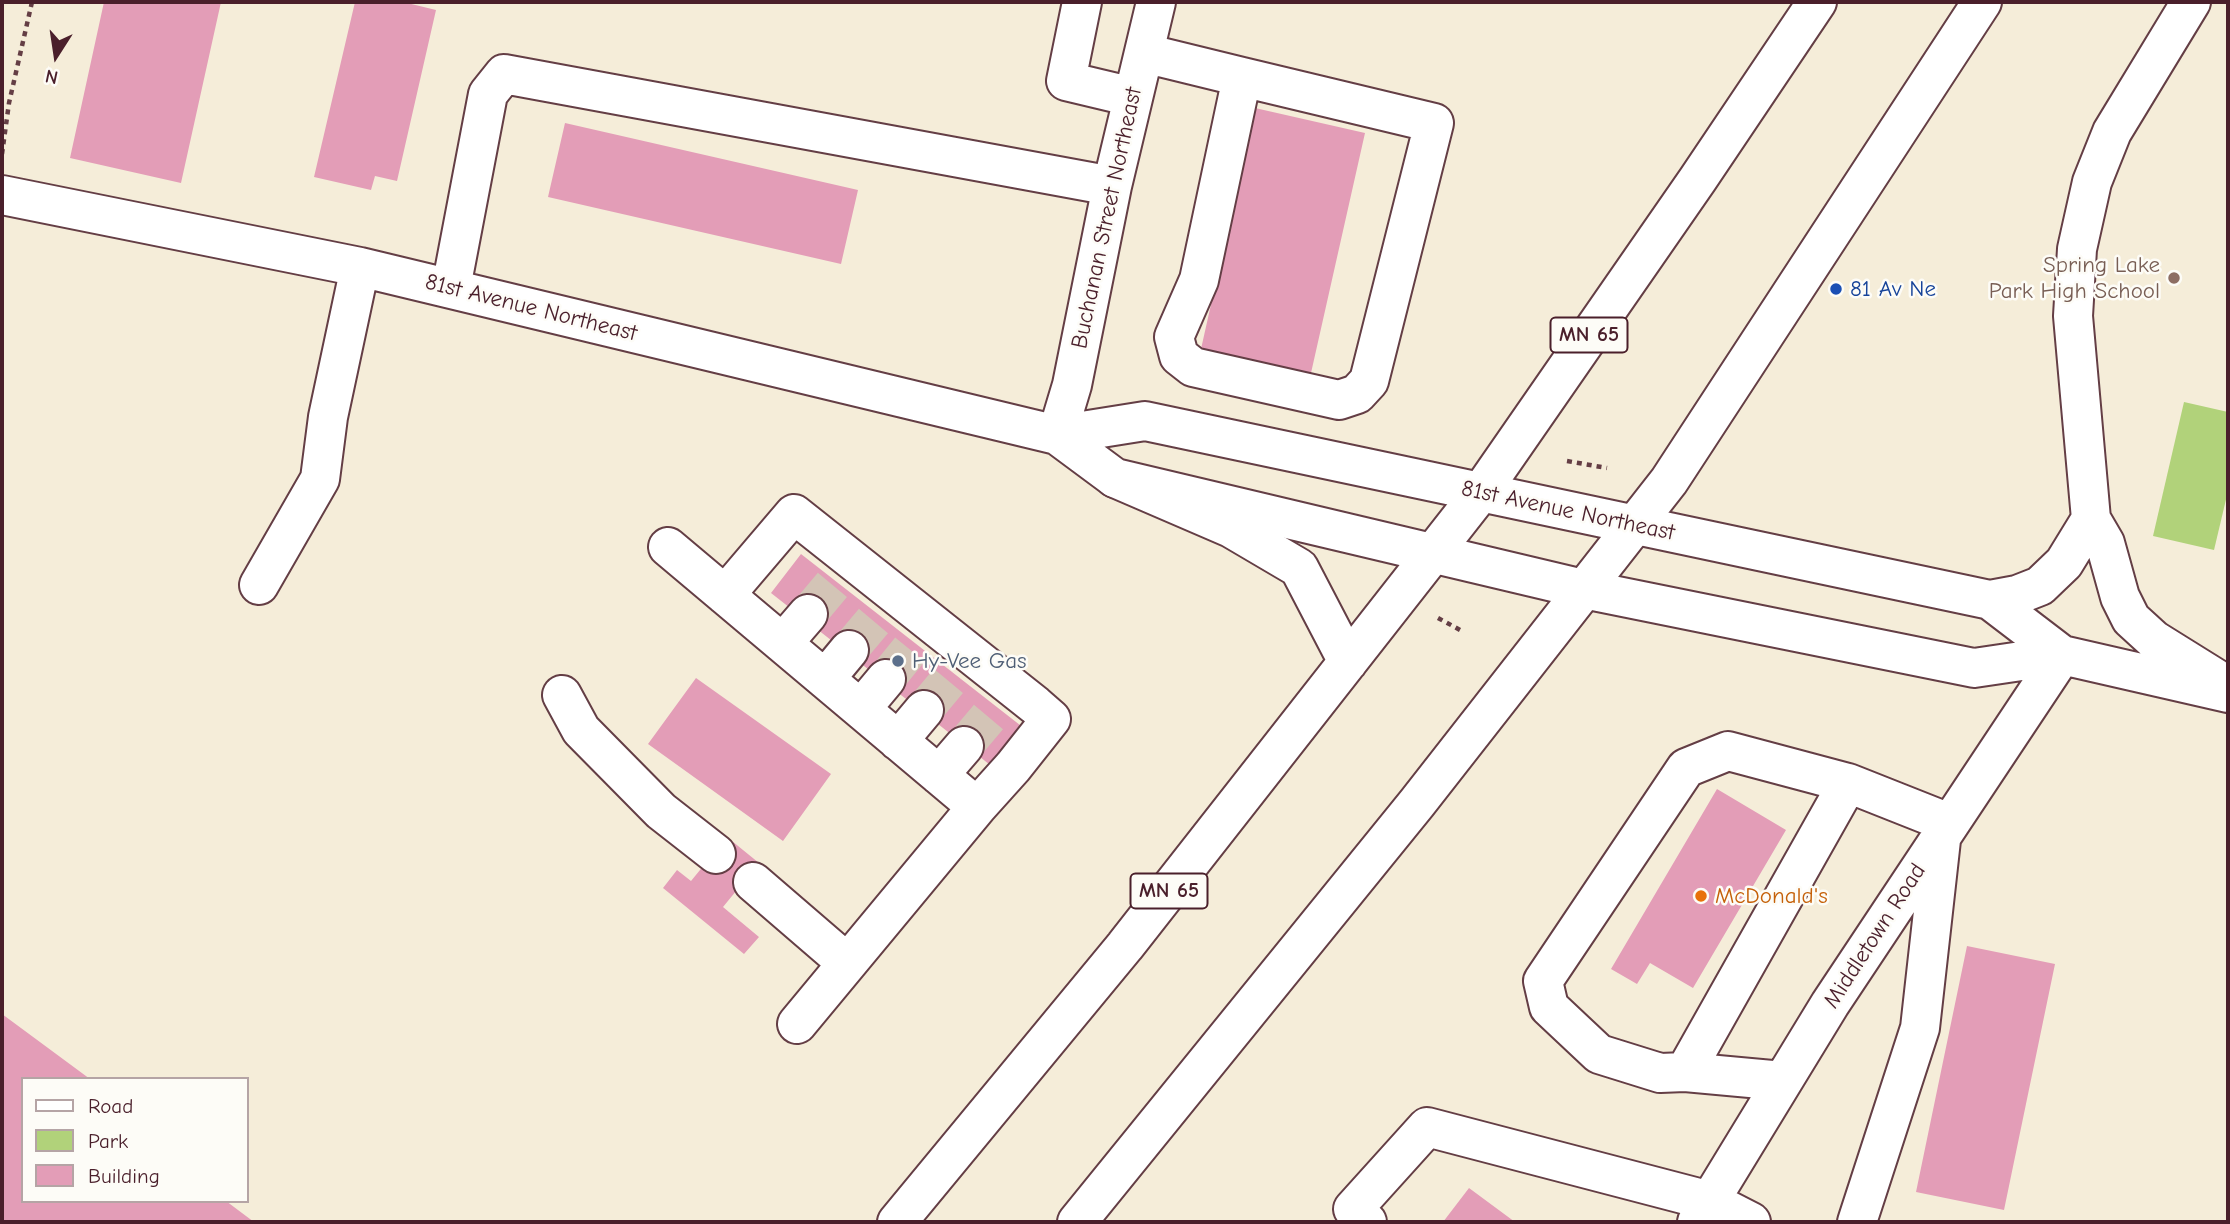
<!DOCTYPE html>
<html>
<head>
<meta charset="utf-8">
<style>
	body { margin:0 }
	#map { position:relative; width:2230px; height:1224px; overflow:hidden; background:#f5edd9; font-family:"Comic Neue",sans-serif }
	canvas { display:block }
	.frame { position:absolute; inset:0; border:4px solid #4a1f2b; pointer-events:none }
	.legend { position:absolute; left:21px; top:1077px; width:228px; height:126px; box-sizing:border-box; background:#fdfcf7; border:2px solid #b5a4a5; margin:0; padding:9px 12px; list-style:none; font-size:21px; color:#4a1f2b }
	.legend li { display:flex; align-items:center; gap:14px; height:35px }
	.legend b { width:35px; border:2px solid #b5a4a5 }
	.north { position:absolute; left:21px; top:21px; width:70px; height:70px; -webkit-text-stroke:5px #fdfcf7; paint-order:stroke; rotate:192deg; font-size:19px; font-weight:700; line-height:28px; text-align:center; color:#4a1f2b }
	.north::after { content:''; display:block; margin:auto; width:24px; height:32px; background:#4a1f2b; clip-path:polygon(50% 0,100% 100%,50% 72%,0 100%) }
</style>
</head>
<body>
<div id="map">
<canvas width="2230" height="1224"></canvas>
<div class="frame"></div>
<ul class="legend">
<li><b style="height:9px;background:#fff"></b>Road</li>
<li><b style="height:19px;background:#b1d27a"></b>Park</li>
<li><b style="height:19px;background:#e39db7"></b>Building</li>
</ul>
<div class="north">N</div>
</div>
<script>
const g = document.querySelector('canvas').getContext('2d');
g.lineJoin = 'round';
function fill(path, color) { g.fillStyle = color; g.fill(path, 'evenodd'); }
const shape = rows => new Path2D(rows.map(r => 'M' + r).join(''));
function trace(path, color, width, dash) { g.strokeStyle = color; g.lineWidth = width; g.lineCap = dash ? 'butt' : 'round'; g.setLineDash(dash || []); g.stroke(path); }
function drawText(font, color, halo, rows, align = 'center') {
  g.font = font + ' "Comic Neue",sans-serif'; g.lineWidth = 5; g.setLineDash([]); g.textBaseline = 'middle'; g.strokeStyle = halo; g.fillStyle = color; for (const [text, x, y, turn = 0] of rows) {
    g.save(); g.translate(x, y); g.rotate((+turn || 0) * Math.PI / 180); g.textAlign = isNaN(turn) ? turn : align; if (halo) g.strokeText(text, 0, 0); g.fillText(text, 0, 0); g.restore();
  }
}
const green = shape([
	[2184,402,2228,412,2228,491,2214,550,2153,536]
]);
const building = shape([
	[104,2,221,2,181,183,70,158],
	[355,2,403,2,436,10,397,181,375,176,371,190,314,177],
	[1255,108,1365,133,1311,373,1201,349],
	[565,123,858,190,841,264,548,197],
	[801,554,1025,729,994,768,771,593],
	[696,678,831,774,783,841,648,744],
	[1717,789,1786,830,1693,988,1650,963,1637,984,1611,969],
	[727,837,759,863,723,907,759,937,744,954,663,888,677,870,691,881],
	[1967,946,2055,964,2004,1210,1916,1192],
	[2,1014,90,1079,23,1079,23,1201,226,1201,254,1222,2,1222],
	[1469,1188,1515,1222,1443,1222]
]);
const minorTunnel = shape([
	[808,614,839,577],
	[849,650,881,612],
	[886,679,916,642],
	[924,710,955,673],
	[964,746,996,708]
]);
const path = shape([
	[2,154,9,103,32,2],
	[1567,461,1607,468],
	[1438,618,1462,631]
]);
const minor = shape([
	[1082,2,1066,81,1133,97],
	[1144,53,1242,77,1434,123,1369,381,1357,394,1339,400,1193,367,1179,356,1174,337,1199,280,1242,77],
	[2,195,360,267,1057,435,1145,421,1990,600,2062,655],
	[451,288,488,94,504,74,1112,186],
	[1057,435,1115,478,1583,589,1974,668,2062,655,2228,693],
	[1057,435,1072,385,1112,186,1156,2],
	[2091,519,2073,316,2077,249,2092,182,2112,132,2191,2],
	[668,547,977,807,797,1024],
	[259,585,320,479,328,417,360,267],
	[725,595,794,514,1035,705,1051,719,1013,767,977,807],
	[1990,600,2017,595,2040,586,2064,563,2091,519,2105,543,2120,597,2131,619,2154,640,2215,678],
	[783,643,808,614],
	[825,679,849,650],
	[562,695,581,730,661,811,716,854],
	[861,709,886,679],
	[898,741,924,710],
	[939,775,964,746],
	[1848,783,1728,751,1686,768,1543,981,1549,1007,1599,1054,1660,1073,1685,1072,1848,783,1949,823],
	[753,882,847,963],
	[1685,1072,1783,1081],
	[1367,1222,1353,1209,1427,1127,1710,1201,1751,1222],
	[1697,1222,1830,1004,2062,655],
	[1857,1222,1920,1028,1941,840]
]);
const highway = shape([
	[1115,478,1231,528,1299,568,1348,662],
	[897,1222,1125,946,1481,492,1698,179,1817,2],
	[1077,1222,1417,803,1669,481,1982,2]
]);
const markers = [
	[2174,278,7,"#8d6e63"],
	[1836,289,7,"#1a4fb4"],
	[898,661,7,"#5c6f8a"],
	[1701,896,7,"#e8710a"]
];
const shields = [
	[1589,335,77],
	[1169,891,77]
];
const shieldNames = [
	["MN 65",1589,335],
	["MN 65",1169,891]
];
const streetNames = [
	["Buchanan Street Northeast",1107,218,-78],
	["81st Avenue Northeast",531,308,14],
	["81st Avenue Northeast",1568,511,12],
	["Middletown Road",1875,936,-57]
];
const educationNames = [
	["Spring Lake",2160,265],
	["Park High School",2160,291]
];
const transitNames = [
	["81 Av Ne",1850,289]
];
const serviceNames = [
	["Hy-Vee Gas",912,661]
];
const foodNames = [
	["McDonald's",1715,896]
];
fill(green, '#b1d27a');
fill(building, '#e39db7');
trace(minorTunnel, '#d3c4b6', 38, [38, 19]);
trace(minor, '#643e45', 42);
trace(highway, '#643e45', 42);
trace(path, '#643e45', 4.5, [5, 5]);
trace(minor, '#fff', 38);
trace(highway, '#fff', 38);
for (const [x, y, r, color] of markers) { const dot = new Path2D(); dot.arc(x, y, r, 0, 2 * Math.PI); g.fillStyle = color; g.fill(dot); trace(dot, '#fdfcf7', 2.5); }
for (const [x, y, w] of shields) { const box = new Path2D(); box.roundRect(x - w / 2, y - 17.5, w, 35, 5); g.fillStyle = '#fdfcf7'; g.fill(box); trace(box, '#4a1f2b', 2); }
drawText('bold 21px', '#4a1f2b', null, shieldNames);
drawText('23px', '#4a1f2b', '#fdfcf7', streetNames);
drawText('23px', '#785e54', '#fdfcf7', educationNames, 'right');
drawText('23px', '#164399', '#fdfcf7', transitNames, 'left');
drawText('23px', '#4e5e75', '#fdfcf7', serviceNames, 'left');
drawText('23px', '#c56008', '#fdfcf7', foodNames, 'left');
</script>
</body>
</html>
